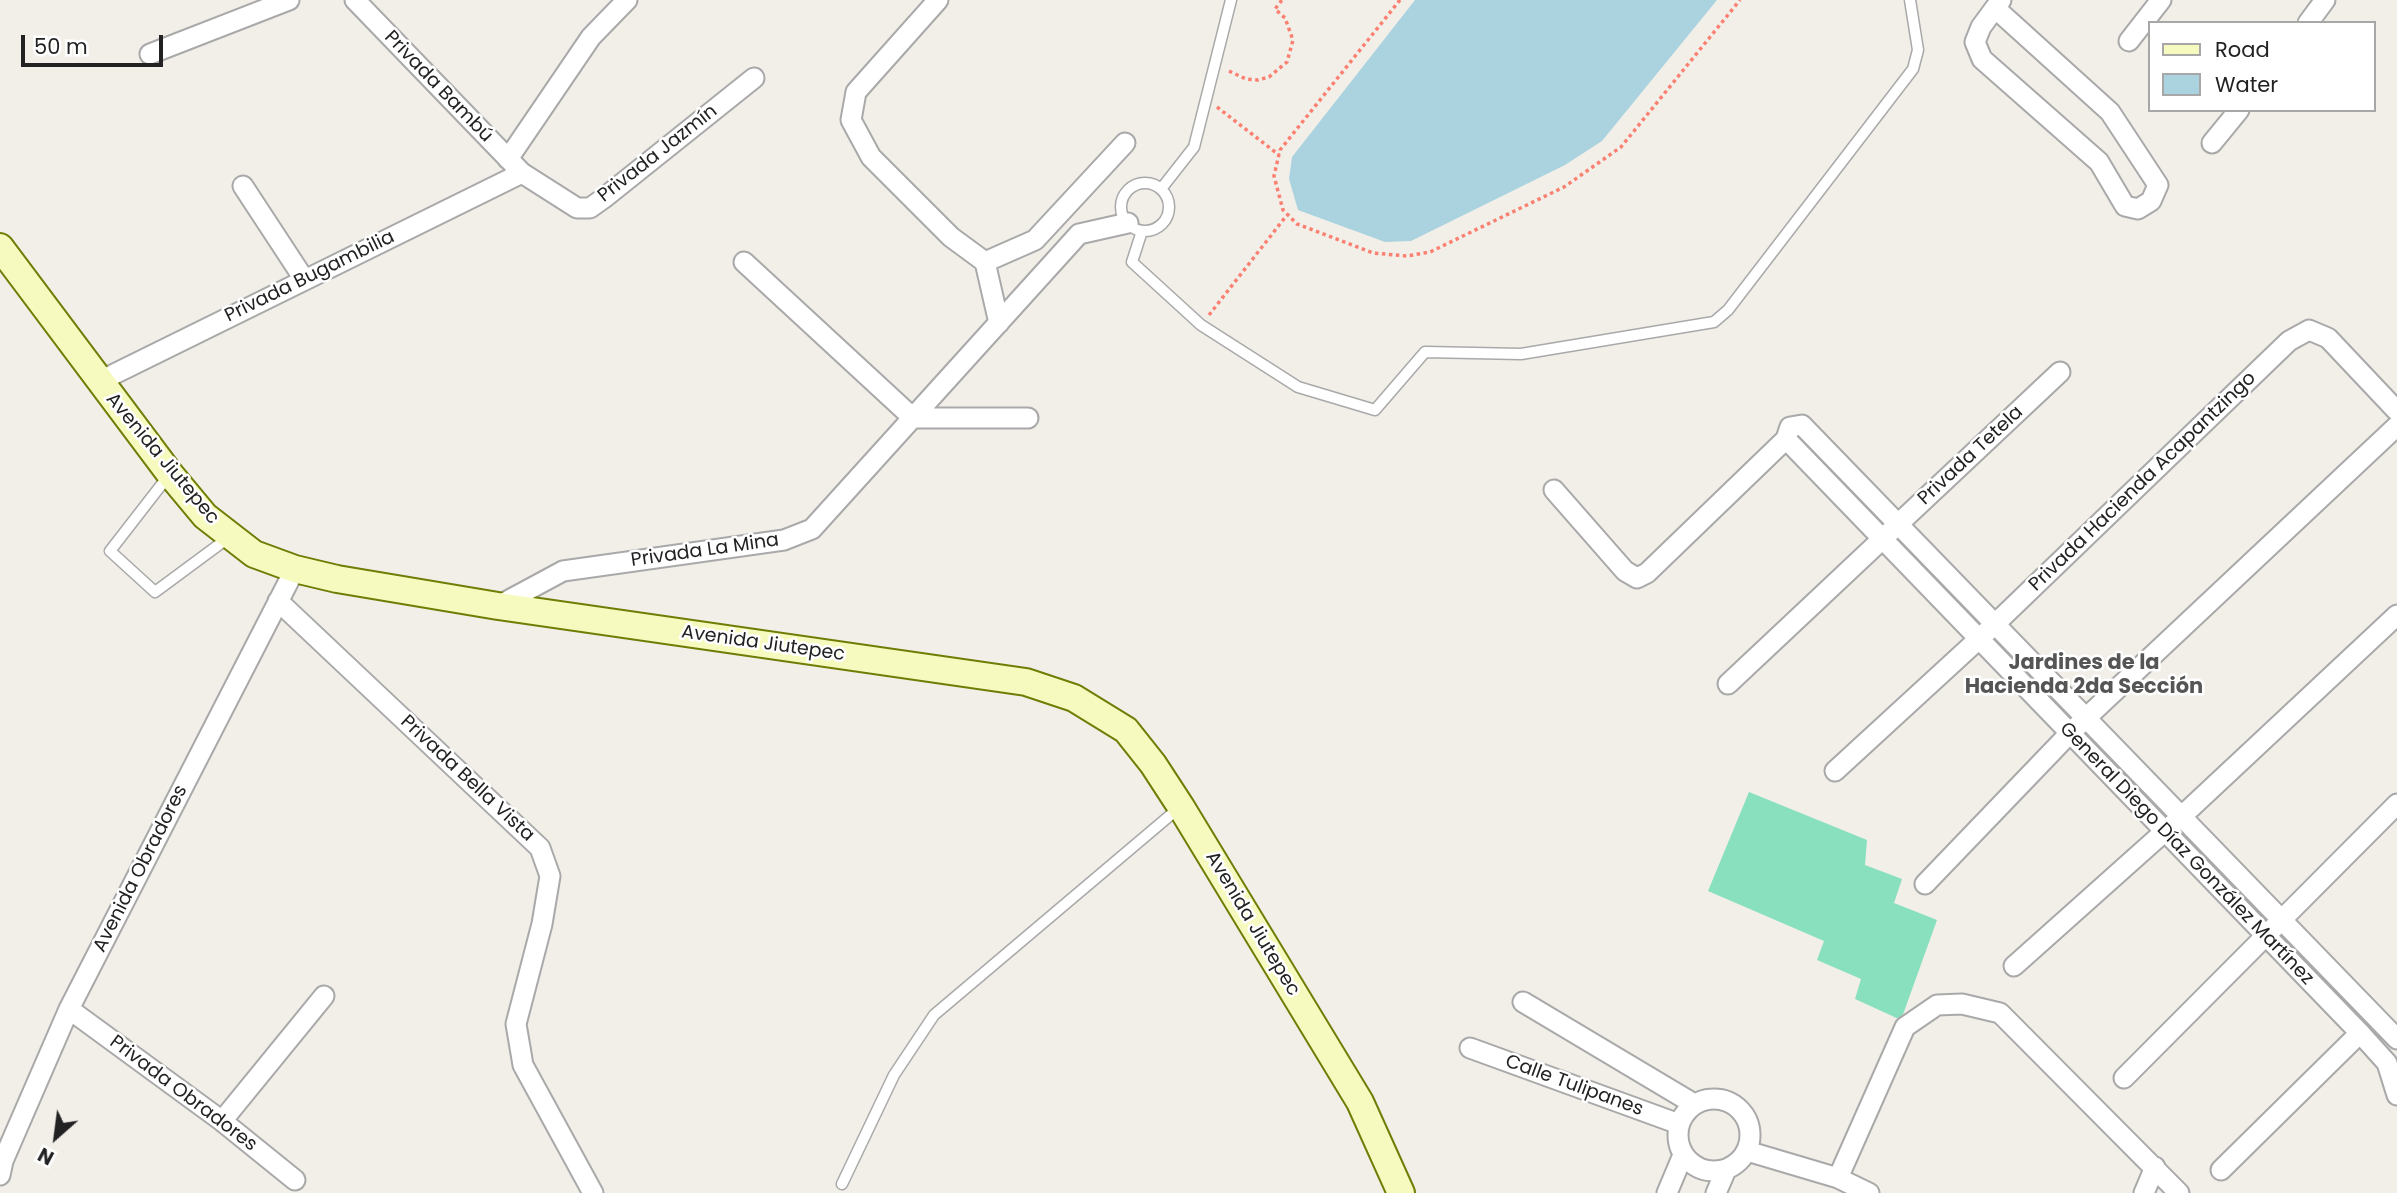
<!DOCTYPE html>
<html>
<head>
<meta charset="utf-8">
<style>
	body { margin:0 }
	#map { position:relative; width:2397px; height:1193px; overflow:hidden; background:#f2efe9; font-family:Poppins,sans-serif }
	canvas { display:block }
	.legend { position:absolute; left:2148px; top:21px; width:228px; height:91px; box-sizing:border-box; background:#fff; border:2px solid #a7a7a7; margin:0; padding:9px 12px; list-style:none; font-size:21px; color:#222 }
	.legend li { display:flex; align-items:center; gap:14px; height:35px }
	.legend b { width:35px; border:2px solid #a7a7a7 }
	.north { position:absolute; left:21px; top:1102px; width:70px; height:70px; -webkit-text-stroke:5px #fff; paint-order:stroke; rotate:208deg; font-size:19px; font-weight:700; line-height:28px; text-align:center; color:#222 }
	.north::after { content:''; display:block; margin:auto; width:24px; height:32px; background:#222; clip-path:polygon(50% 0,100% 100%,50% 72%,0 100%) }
	.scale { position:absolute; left:21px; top:35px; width:142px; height:32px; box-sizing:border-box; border:4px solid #222; border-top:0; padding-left:9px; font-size:21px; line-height:24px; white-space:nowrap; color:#222; -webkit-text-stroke:5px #fff; paint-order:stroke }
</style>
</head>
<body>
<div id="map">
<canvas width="2397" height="1193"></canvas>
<ul class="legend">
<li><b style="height:9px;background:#f7fabf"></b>Road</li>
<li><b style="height:19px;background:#aad3df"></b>Water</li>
</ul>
<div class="north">N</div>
<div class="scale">50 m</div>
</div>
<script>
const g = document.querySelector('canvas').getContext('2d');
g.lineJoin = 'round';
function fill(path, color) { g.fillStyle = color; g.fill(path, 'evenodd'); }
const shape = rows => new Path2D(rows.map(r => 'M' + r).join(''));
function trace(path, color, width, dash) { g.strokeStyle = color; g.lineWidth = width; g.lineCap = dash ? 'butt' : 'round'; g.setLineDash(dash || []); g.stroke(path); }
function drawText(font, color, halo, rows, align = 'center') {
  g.font = font + ' Poppins,sans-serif'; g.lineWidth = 5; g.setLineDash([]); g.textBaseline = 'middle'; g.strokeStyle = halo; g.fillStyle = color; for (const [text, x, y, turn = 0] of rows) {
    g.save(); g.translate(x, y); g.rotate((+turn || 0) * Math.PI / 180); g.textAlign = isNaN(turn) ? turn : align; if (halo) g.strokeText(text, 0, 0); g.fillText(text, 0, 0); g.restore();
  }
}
const pitch = shape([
	[1749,792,1867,840,1865,865,1902,879,1894,903,1937,920,1901,1020,1855,999,1861,979,1817,960,1824,941,1708,891]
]);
const water = shape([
	[1415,0,1717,0,1602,141,1565,165,1411,241,1385,242,1298,210,1289,179,1292,157]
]);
const path = shape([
	[1400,0,1280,150,1274,176,1283,210,1297,224,1373,253,1407,256,1430,252,1564,187,1621,147,1740,0],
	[1229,71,1246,79,1258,80,1269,77,1287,62,1293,40,1285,18,1275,9,1282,0],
	[1217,107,1279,155],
	[1209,315,1287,215]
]);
const lane = shape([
	'1121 207a24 24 0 1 1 48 0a24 24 0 1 1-48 0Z',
	[1161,189,1194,147,1231,0],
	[1142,231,1132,262,1201,325,1298,387,1375,410,1425,352,1521,354,1714,322,1728,310,1913,69,1918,50,1910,0],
	[169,475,110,551,155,592,228,538],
	[842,1184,894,1075,934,1015,1180,807]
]);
const street = shape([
	[355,0,522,173,577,208,590,208,604,198,754,78],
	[938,0,856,92,851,120,871,157,951,237,985,262,999,323],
	[1995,8,2110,112,2158,185,2151,201,2138,209,2125,206,2099,162,1982,59,1975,42,1981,27,1995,8,2001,0],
	[2308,23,2325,0],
	[2129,41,2161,0],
	[150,54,289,0],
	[2212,143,2239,110],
	[508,159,591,37,627,0],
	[243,186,304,279],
	[744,262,913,418,1028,418],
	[985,262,1035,240,1125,143],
	[98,382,522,173],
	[1554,490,1625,571,1637,578,1647,573,1786,439],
	[278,601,540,848,550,876,542,924,516,1024,523,1065,593,1193],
	[498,606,563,571,784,540,812,529,1079,234,1128,223],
	[1728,684,2060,372],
	[1835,771,1994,625,2289,341,2309,330,2328,338,2397,411],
	[1925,884,2070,733,2397,426],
	[2014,966,2182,816,2397,615],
	[1523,1002,1694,1104],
	[69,1009,222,1121,295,1180],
	[2397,1039,1802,425,1790,427,1786,439,2360,1033,2387,1063,2397,1095],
	[1470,1048,1679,1124],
	[2124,1078,2397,804],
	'1678 1135a36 36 0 1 1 72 0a36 36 0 1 1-72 0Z',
	[222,1121,324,996],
	[1747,1151,1838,1178,1869,1193],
	[2221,1170,2360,1033],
	[0,1175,3,1161,69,1009,295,569],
	[1838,1178,1905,1027,1937,1005,1962,1004,2000,1013,2179,1193],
	[1667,1193,1683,1155],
	[1716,1193,1726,1170],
	[2144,1193,2155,1167]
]);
const secondary = shape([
	[0,247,170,474,205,516,254,554,295,569,337,579,498,606,1026,682,1074,698,1126,730,1153,764,1181,807,1360,1102,1401,1193]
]);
const streetNames = [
	["Privada Bambú",438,87,46],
	["Privada Jazmín",658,154,-38],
	["Privada Bugambilia",310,277,-26],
	["Privada Tetela",1971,456,-43],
	["Avenida Jiutepec",162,459,50],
	["Privada Hacienda Acapantzingo",2143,482,-44],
	["Privada La Mina",705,551,-8],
	["Avenida Jiutepec",763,644,8],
	["Privada Bella Vista",467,779,43],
	["General Diego Díaz González Martínez",2186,854,46],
	["Avenida Obradores",141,869,-63],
	["Avenida Jiutepec",1252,924,59],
	["Calle Tulipanes",1574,1086,20],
	["Privada Obradores",183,1094,37]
];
const neighbourhoodNames = [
	["Jardines de la",2084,664],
	["Hacienda 2da Sección",2084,688]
];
fill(pitch, '#88e0be');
fill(water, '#aad3df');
trace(lane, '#a9a9a9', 13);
trace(street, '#a9a9a9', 23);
trace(secondary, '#707d05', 30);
trace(path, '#fa8072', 3.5, [3.5, 3.5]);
trace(lane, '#fff', 10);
trace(street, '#fff', 19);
trace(secondary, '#f7fabf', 26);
drawText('19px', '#222', '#fff', streetNames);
drawText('bold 21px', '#555', '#fff', neighbourhoodNames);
</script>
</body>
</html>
